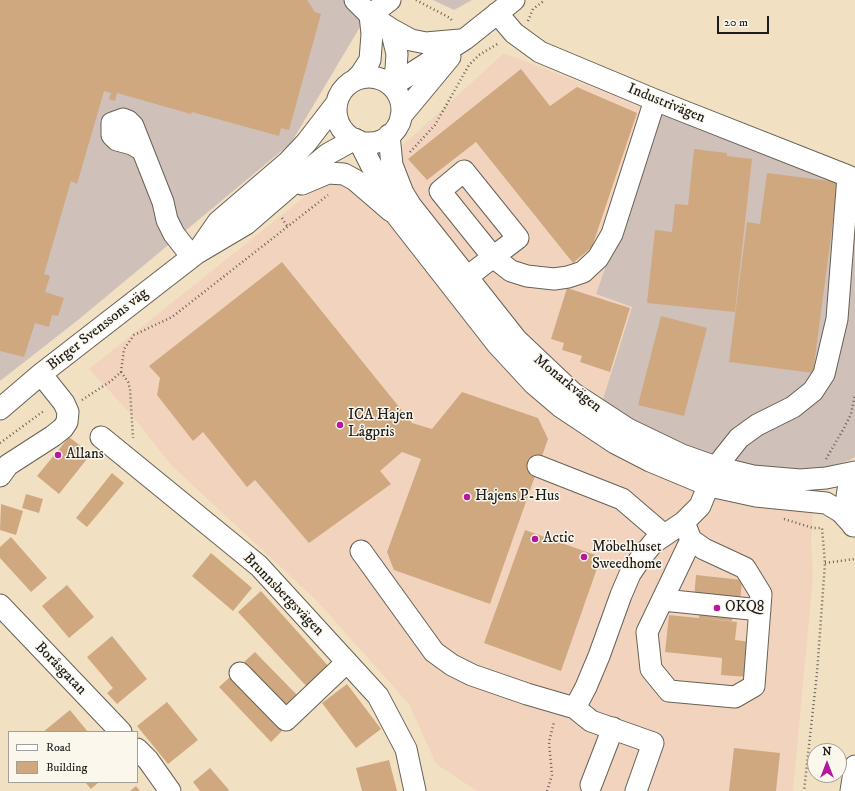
<!DOCTYPE html>
<html>
<head>
<meta charset="utf-8">
<style>
	body { margin:0 }
	#map { position:relative; width:855px; height:791px; overflow:hidden; background:#f2e0c2; font-family:"IM FELL DW Pica",serif }
	canvas { display:block }
	.legend { position:absolute; left:8px; top:731px; width:130px; height:52px; box-sizing:border-box; background:#fbf7ec; border:1px solid #a29f99; margin:0; padding:5px 7px; list-style:none; font-size:12px; color:#1c1c1c }
	.legend li { display:flex; align-items:center; gap:8px; height:20px }
	.legend b { width:20px; border:1px solid #a29f99 }
	.north { position:absolute; left:807px; top:743px; width:40px; height:40px; box-sizing:border-box; background:#fbf7ec; border:1px solid #a29f99; border-radius:50%; rotate:0deg; font-size:11px; font-weight:700; line-height:16px; text-align:center; color:#1c1c1c }
	.north::after { content:''; display:block; margin:auto; width:14px; height:18px; background:#b5179e; clip-path:polygon(50% 0,100% 100%,50% 72%,0 100%) }
	.scale { position:absolute; left:717px; top:16px; width:52px; height:18px; box-sizing:border-box; border:2px solid #1c1c1c; border-top:0; padding-left:5px; font-size:12px; line-height:14px; white-space:nowrap; color:#1c1c1c; -webkit-text-stroke:3px #fbf7ec; paint-order:stroke }
</style>
</head>
<body>
<div id="map">
<canvas width="855" height="791"></canvas>
<ul class="legend">
<li><b style="height:5px;background:#fff"></b>Road</li>
<li><b style="height:11px;background:#d0a87f"></b>Building</li>
</ul>
<div class="north">N</div>
<div class="scale">20 m</div>
</div>
<script>
const g = document.querySelector('canvas').getContext('2d');
g.lineJoin = 'round';
function fill(path, color) { g.fillStyle = color; g.fill(path, 'evenodd'); }
const shape = rows => new Path2D(rows.map(r => 'M' + r).join(''));
function trace(path, color, width, dash) { g.strokeStyle = color; g.lineWidth = width; g.lineCap = dash ? 'butt' : 'round'; g.setLineDash(dash || []); g.stroke(path); }
function drawText(font, color, halo, rows, align = 'center') {
  g.font = font + ' "IM FELL DW Pica",serif'; g.lineWidth = 3; g.setLineDash([]); g.textBaseline = 'middle'; g.strokeStyle = halo; g.fillStyle = color; for (const [text, x, y, turn = 0] of rows) {
    g.save(); g.translate(x, y); g.rotate((+turn || 0) * Math.PI / 180); g.textAlign = isNaN(turn) ? turn : align; if (halo) g.strokeText(text, 0, 0); g.fillText(text, 0, 0); g.restore();
  }
}
const built = shape([
	[504,53,659,113,596,294,632,307,602,402,813,472,813,517,811,542,813,577,793,791,477,791,436,764,409,704,316,600,172,466,129,412,89,369,308,194,404,144]
]);
const industrial = shape([
	[0,0,376,0,291,143,78,320,0,381],
	[433,0,472,0,454,10],
	[659,113,855,184,855,457,850,460,813,472,770,471,659,440,602,402,632,307,596,294]
]);
const building = shape([
	[0,0,307,0,315,12,321,14,289,130,281,128,279,136,192,112,191,114,117,93,115,101,109,99,111,93,104,91,77,184,71,181,44,274,50,276,45,292,64,298,58,316,52,315,49,327,35,323,24,357,0,351],
	[521,69,550,106,577,87,637,113,592,247,573,263,476,142,427,180,408,159],
	[694,149,727,153,727,156,752,159,735,312,647,303,655,230,672,232,675,204,688,205],
	[767,173,838,182,813,373,729,362,747,222,760,224],
	[282,262,412,423,432,429,462,392,538,418,548,439,490,604,394,570,387,552,421,459,402,452,380,471,391,484,309,543,255,480,247,487,203,432,193,441,157,395,160,378,149,366],
	[567,288,630,308,610,372,580,362,582,356,562,350,564,343,551,339],
	[661,316,707,328,684,416,638,405],
	[69,437,91,454,59,494,37,476],
	[112,473,124,483,87,527,76,518],
	[26,494,43,499,39,513,22,508],
	[1,504,23,511,16,535,0,530],
	[525,530,601,557,561,671,484,643],
	[11,537,47,578,31,592,0,558,0,547],
	[211,553,252,588,233,611,192,576],
	[696,575,742,580,740,602,694,598],
	[67,585,94,617,69,638,42,606],
	[261,591,330,668,308,688,238,612],
	[701,599,734,602,732,621,699,618],
	[669,615,737,622,735,640,752,642,748,677,721,675,722,658,665,652],
	[112,636,147,679,117,704,107,693,113,688,87,657],
	[255,652,297,695,286,706,244,662],
	[230,677,282,731,271,742,219,687],
	[347,684,381,729,356,748,322,703],
	[167,702,198,740,168,764,137,726],
	[70,710,88,732,43,732],
	[734,748,780,753,776,791,729,791],
	[389,760,397,791,362,791,356,768],
	[210,768,229,790,228,791,200,791,193,782],
	[85,782,99,782,91,789],
	[136,786,140,791,130,791]
]);
const path = shape([
	[416,0,450,18,453,22],
	[528,21,533,9,545,0],
	[410,152,435,125,469,65,479,55,499,43],
	[282,218,287,226],
	[121,372,128,382,130,389,133,438],
	[82,400,111,381,121,372,124,349,134,335,172,317,328,195],
	[0,443,45,410],
	[826,459,844,428,851,414,855,394],
	[784,519,813,528,822,528,825,563,817,673,804,791],
	[825,563,855,559],
	[547,791,552,775,549,742,554,722]
]);
const minor = shape([
	[355,0,370,15,391,29,397,54,396,69,392,86],
	[497,13,514,33,540,52,655,100,848,176,837,319,824,374,813,391,793,407,757,425,739,438,716,467,700,506,684,522,653,543,640,559,630,574,621,595,599,656,586,687,575,708],
	[370,15,390,0],
	[391,29,411,40,426,43,460,40],
	'336 110a33 33 0 1 1 66 0a33 33 0 1 1-66 0Z',
	[355,80,361,74,370,60,372,34,370,15],
	[392,86,465,39,514,0],
	[401,116,450,57],
	[389,135,392,165,403,193,411,206,516,339,573,393,628,429,682,455,716,467,753,476,800,480,826,478,855,472],
	[359,141,397,216,497,344,534,384,561,407,615,443,650,461,710,486,756,496,826,503,841,512,851,523],
	[142,150,132,144,117,140,112,135,112,123,123,119,128,121,133,126,163,202,167,220,174,234,192,257],
	[464,171,518,238,493,257,440,191,464,171],
	[302,184,328,173,344,174,355,180,391,211],
	[200,248,218,222,288,162,306,143,336,104],
	[457,285,493,257,511,271,527,276,554,279,568,277,583,272,598,258,612,234,655,100],
	[0,409,41,374,197,253,246,224,312,167,328,154,355,139],
	[101,437,259,566,378,696,406,749,415,791],
	[538,466,622,499,664,535],
	[0,476,8,465,53,436,63,428,67,422,68,412,64,403,41,374],
	[684,522,691,540,647,632,651,669,669,691,735,697,754,686,761,594,745,568,704,549,691,540],
	[853,526,848,517,846,503,848,490,855,478],
	[361,551,434,652,452,665,472,675,527,694,575,708,591,721,653,743,636,791],
	[663,600,760,610],
	[0,605,121,732],
	[240,673,286,720,347,662],
	[137,749,148,760,170,791],
	[591,785,613,728],
	[851,791,855,766]
]);
const markers = [
	[340,425,4,"#b5179e"],
	[58,455,4,"#b5179e"],
	[467,497,4,"#b5179e"],
	[535,539,4,"#b5179e"],
	[584,557,4,"#b5179e"],
	[717,608,4,"#b5179e"]
];
const streetNames = [
	["Industrivägen",666,104,22],
	["Birger Svenssons väg",98,330,-38],
	["Monarkvägen",567,384,39],
	["Brunnsbergsvägen",283,595,46],
	["Boråsgatan",60,669,46]
];
const poiNames = [
	["ICA Hajen",348,416],
	["Lågpris",348,433],
	["Allans",66,455],
	["Hajens P-Hus",475,497],
	["Actic",543,539],
	["Möbelhuset",592,548],
	["Sweedhome",592,565],
	["OKQ8",725,608]
];
fill(built, '#f2d4be');
fill(industrial, '#cfc0ba');
fill(building, '#d0a87f');
trace(minor, '#676156', 23);
trace(path, '#676156', 2.5, [1, 3]);
trace(minor, '#fff', 21);
for (const [x, y, r, color] of markers) { const dot = new Path2D(); dot.arc(x, y, r, 0, 2 * Math.PI); g.fillStyle = color; g.fill(dot); trace(dot, '#fbf7ec', 1.5); }
drawText('15px', '#1c1c1c', '#fbf7ec', streetNames);
drawText('15px', '#1c1c1c', '#fbf7ec', poiNames, 'left');
</script>
</body>
</html>
